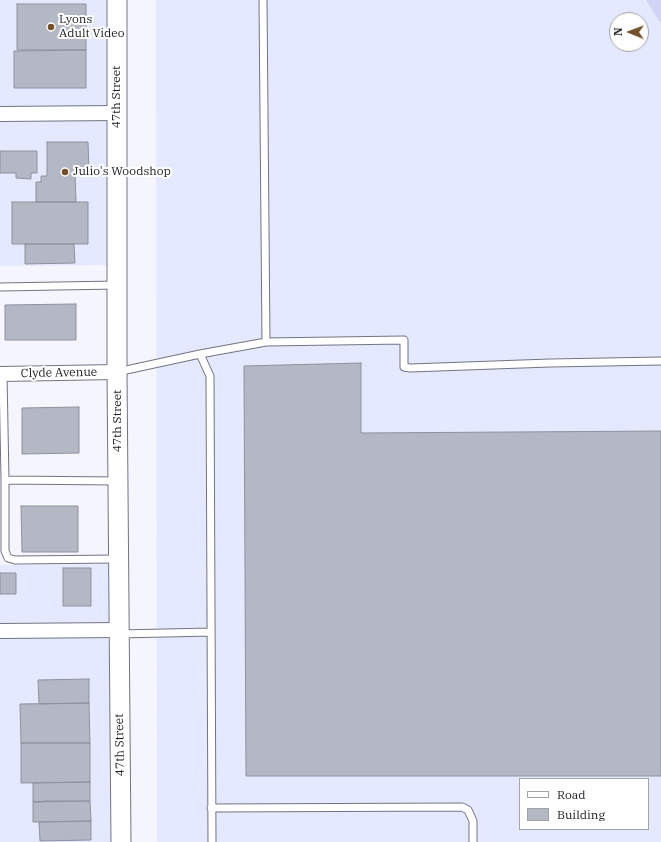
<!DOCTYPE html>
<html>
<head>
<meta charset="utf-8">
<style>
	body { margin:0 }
	#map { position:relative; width:661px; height:842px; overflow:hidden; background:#f4f5fe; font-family:"IBM Plex Serif",serif }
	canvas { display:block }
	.legend { position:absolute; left:519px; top:778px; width:130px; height:52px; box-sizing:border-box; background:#fff; border:1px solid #a4a4a6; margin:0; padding:5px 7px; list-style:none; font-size:12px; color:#1b1c21 }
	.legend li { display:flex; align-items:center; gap:8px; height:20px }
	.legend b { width:20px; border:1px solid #a4a4a6 }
	.north { position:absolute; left:609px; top:12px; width:40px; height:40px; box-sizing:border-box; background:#fff; border:1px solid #a4a4a6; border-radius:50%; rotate:271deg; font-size:11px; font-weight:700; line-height:16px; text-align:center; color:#1b1c21 }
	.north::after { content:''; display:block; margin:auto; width:14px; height:18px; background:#74512a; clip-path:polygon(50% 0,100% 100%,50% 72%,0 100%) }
</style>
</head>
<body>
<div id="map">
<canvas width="661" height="842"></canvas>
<ul class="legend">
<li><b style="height:5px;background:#fff"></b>Road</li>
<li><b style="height:11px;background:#b4b7c4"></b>Building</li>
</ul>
<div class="north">N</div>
</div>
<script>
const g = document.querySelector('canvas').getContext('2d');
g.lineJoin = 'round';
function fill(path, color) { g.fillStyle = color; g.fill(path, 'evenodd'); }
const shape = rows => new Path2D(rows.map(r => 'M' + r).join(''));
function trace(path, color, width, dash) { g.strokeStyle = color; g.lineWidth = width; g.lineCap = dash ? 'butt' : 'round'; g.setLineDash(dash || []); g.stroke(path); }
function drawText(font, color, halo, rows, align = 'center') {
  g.font = font + ' "IBM Plex Serif",serif'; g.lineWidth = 4; g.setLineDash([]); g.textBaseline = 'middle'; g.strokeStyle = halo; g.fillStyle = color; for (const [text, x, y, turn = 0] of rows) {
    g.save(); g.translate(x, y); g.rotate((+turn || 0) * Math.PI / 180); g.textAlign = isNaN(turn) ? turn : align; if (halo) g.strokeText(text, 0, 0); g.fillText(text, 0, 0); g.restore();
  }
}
const built = shape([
	[0,0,113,0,114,265,0,266],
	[156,0,646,0,661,24,661,842,157,842],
	[617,20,641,20,641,44,617,44],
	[520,779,648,779,648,829,520,829],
	[116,564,116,842,0,842,0,565]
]);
const green = shape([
	[646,0,661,0,661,24]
]);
const building = shape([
	[17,4,86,4,86,50,17,50,17,4],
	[86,50,86,88,14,88,14,51,86,50],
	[47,142,88,142,89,172,75,172,76,202,36,202,36,182,41,182,41,176,47,176,47,142],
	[0,151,37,151,37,173,31,173,31,179,16,178,16,173,0,173,0,151],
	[12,202,88,202,88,244,12,244,12,202],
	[25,244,74,244,75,263,25,264,25,244],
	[76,304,76,340,5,340,5,305,76,304],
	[361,363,361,433,661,431,661,776,246,776,244,366,361,363],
	[79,407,79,453,22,454,22,408,79,407],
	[21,506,78,506,78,552,22,552,21,506],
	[63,568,91,568,91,606,63,606,63,568],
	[0,573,16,573,16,594,0,594,0,573],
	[89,679,89,703,39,704,38,680,89,679],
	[89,703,90,743,21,743,20,704,89,703],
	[21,743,90,743,90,782,21,783,21,743],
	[90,782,90,801,33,802,33,783,90,782],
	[47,801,90,801,91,821,33,822,33,802,47,801],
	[91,821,91,840,40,841,39,822,91,821]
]);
const lane = shape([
	[263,0,266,342],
	[0,287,117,285],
	[200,354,266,342,404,340,404,367,410,368,550,363,661,361],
	[117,372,200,354,210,376,212,842],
	[3,374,5,480,118,481],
	[5,480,5,551,8,558,15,560,118,559],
	[119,634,211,632],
	[211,808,462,807,468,810,473,821,473,842]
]);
const street = shape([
	[0,114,117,113],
	[0,374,117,372],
	[0,631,119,630]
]);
const secondary = shape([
	[117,0,117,372,121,842]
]);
const markers = [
	[51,27,4,"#74512a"],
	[65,172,4,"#74512a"]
];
const poiNames = [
	["Lyons",59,20],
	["Adult Video",59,34],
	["Julio's Woodshop",73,172]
];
const streetNames = [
	["47th Street",117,97,-90],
	["Clyde Avenue",59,373,-1],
	["47th Street",118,421,-90],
	["47th Street",120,745,-91]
];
fill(built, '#e5e9ff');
fill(green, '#d0d5f7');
fill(building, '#b4b7c4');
trace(building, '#8f919e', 1);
trace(lane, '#727481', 9);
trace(street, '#727481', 16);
trace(secondary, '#727481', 21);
trace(lane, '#fff', 7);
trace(street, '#fff', 14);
trace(secondary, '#fff', 19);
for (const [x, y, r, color] of markers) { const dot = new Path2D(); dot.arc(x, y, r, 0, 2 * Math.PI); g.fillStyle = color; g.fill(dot); trace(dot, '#fff', 1.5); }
drawText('12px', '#1b1c21', '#fff', poiNames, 'left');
drawText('12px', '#1b1c21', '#fff', streetNames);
</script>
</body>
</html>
